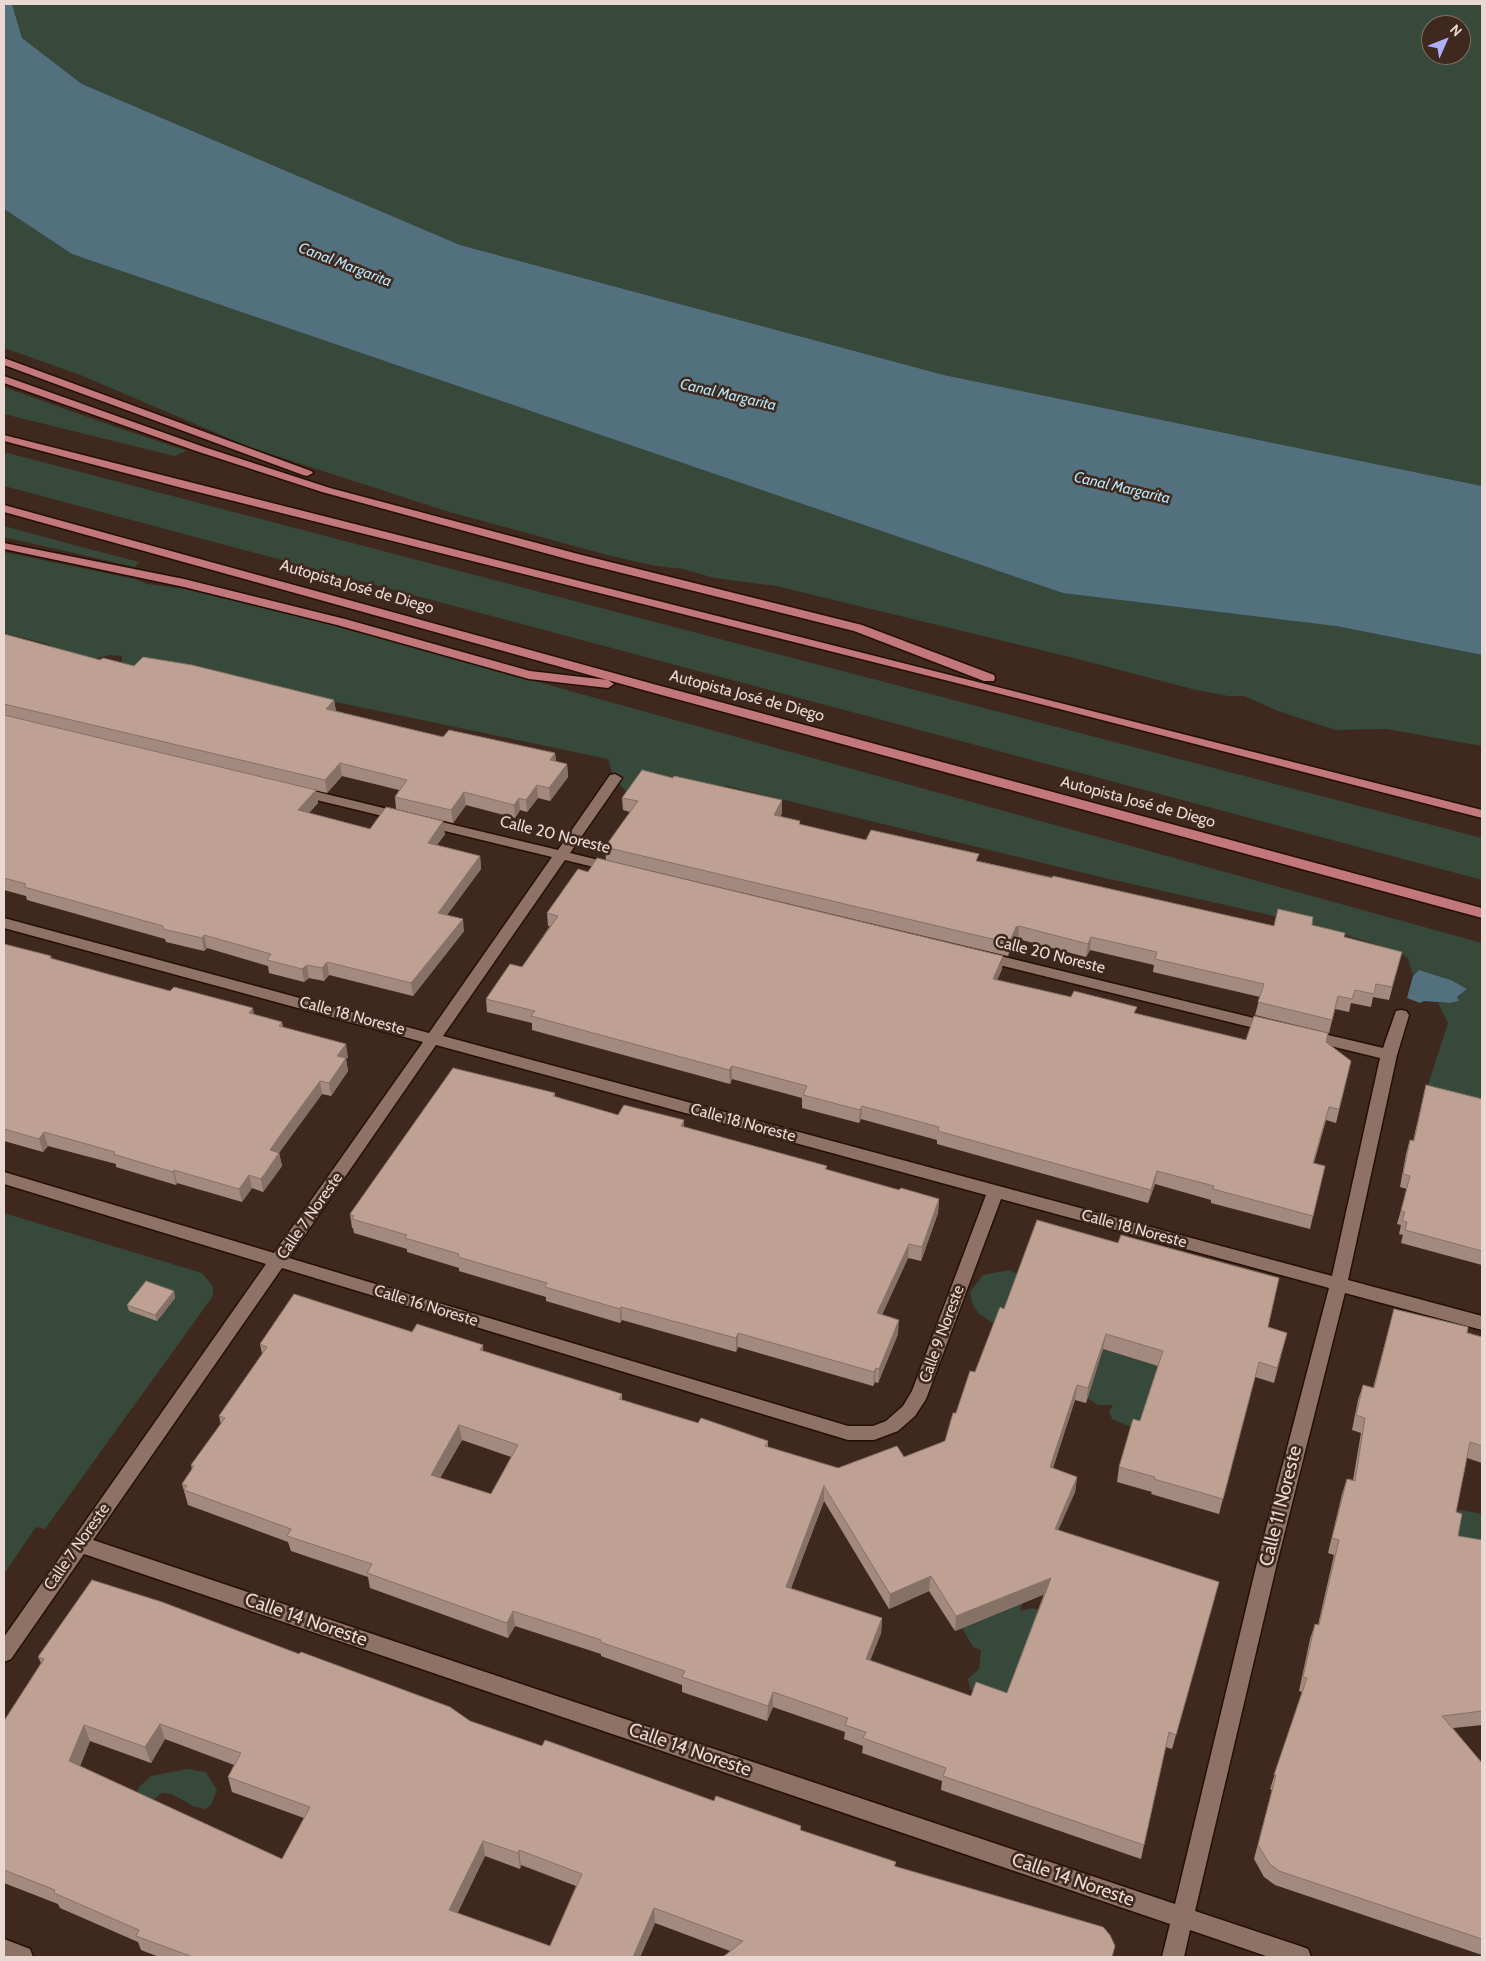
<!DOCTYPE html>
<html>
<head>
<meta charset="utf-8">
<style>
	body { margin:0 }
	#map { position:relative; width:1486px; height:1961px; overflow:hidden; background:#3f281d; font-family:Cabin,sans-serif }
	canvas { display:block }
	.frame { position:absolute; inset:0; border:5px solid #e9d9d2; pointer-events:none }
	.north { position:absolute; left:1421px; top:15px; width:50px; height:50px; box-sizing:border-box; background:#3f281d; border:1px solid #836f65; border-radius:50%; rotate:46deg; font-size:14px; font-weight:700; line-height:20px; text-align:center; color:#e9d9d2 }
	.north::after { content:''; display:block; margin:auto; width:18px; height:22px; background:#afaefa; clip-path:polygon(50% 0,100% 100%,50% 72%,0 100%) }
</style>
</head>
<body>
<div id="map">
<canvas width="1486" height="1961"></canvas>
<div class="frame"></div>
<div class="north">N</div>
</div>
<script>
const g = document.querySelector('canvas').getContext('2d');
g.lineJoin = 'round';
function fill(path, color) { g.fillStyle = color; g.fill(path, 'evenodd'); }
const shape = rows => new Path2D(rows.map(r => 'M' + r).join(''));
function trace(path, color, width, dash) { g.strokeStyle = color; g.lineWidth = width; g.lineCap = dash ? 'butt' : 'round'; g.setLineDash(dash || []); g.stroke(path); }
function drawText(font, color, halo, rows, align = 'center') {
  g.font = font + ' Cabin,sans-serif'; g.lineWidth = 5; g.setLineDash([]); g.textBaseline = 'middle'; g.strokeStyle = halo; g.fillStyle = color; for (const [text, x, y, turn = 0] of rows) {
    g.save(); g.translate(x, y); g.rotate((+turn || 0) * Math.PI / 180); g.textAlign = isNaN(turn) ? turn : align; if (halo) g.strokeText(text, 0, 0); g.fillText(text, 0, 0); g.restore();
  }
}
const green = shape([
	[12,4,1482,4,1482,486,944,375,460,245,82,84,22,38],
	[1431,25,1461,25,1461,55,1431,55],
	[4,209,72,254,1336,626,1482,655,1482,746,1386,729,1335,730,1278,711,1244,696,1228,696,1192,689,1078,659,776,586,714,578,683,569,656,566,607,555,446,511,249,447,78,374,4,348],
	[4,387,110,425,187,451,174,456,4,414],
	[4,452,1482,838,1482,880,4,486],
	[4,526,78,546,139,562,135,567,4,537],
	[4,552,135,579,147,584,185,589,317,621,1482,943,1482,1104,1426,1091,1448,1023,1438,1003,1450,1003,1459,1001,1457,997,1467,989,1451,980,1420,970,1413,976,1408,959,1400,952,1314,925,1096,876,727,786,627,792,614,779,608,759,197,673,122,665,122,656,109,655,91,660,50,651,51,645,4,633],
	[4,1213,202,1273,213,1286,213,1296,45,1529,36,1527,4,1574],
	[1009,1270,1022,1276,997,1326,978,1313,972,1303,970,1292,983,1275],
	[1092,1346,1162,1367,1142,1421,1138,1425,1129,1426,1112,1419,1109,1411,1113,1405,1098,1405,1087,1398,1102,1353],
	[1462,1510,1482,1514,1482,1586,1451,1564,1454,1511],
	[1024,1598,1020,1611,1032,1608,1041,1611,1008,1702,977,1693,970,1689,968,1679,979,1669,981,1650,973,1647,962,1628],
	[187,1769,206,1772,217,1790,211,1805,205,1809,193,1806,172,1794,162,1793,144,1807,129,1806,140,1786,151,1776]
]);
const water = shape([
	[4,4,12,4,22,38,82,84,460,245,944,375,1482,486,1482,655,1336,626,1063,593,72,254,4,209],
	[1419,970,1451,980,1467,989,1457,997,1459,1001,1450,1003,1424,1001,1420,1003,1407,998,1413,976]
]);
const minor = shape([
	[615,774,622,778,570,853,619,865,621,868,619,871,614,872,565,860,443,1036,1332,1276,1380,1058,1302,1039,1299,1035,1302,1031,1307,1030,1383,1048,1396,1011,1401,1010,1406,1011,1409,1015,1397,1055,1348,1280,1482,1316,1482,1330,1345,1293,1277,1563,1195,1911,1300,1946,1308,1949,1311,1957,1269,1957,1190,1930,1184,1957,1162,1957,1170,1924,84,1554,11,1659,4,1662,4,1637,266,1264,4,1184,4,1172,274,1253,423,1042,4,928,4,918,429,1033,552,857,420,825,418,822,420,819,425,818,558,850,610,775,615,774],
	[436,1045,986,1195,912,1391,903,1406,886,1421,873,1426,848,1426,289,1258,436,1045],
	[1001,1199,1329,1288,1257,1563,1175,1904,93,1540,282,1268,848,1440,874,1440,898,1431,915,1416,926,1399,1001,1199],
	[297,787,408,814,410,817,403,821,292,794,290,791,297,787],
	[984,952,1270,1022,1275,1023,1278,1027,1275,1031,1270,1032,979,960,977,957,979,954,984,952],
	[4,1939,30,1949,33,1957,4,1957,4,1939]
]);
const highway = shape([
	[4,358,311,471,313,473,307,476,303,475,4,365,4,358],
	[4,376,204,447,330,488,582,555,862,625,994,675,995,678,994,681,984,681,854,631,574,561,322,492,196,451,4,383,4,376],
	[4,435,1482,810,1482,818,1044,705,186,489,4,441,4,435],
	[4,505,657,685,1482,908,1482,918,647,691,4,512,4,505],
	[4,543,184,579,345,619,530,671,608,680,614,684,608,688,529,679,337,625,184,587,4,549,4,543]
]);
const wall = shape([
	[4,634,100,660,334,700,336,711,443,737,555,753,556,762,567,764,568,777,550,801,538,798,527,812,520,810,515,818,466,805,453,823,396,809,395,797,399,790,342,776,327,793,190,760,316,790,318,803,309,813,370,829,445,834,437,845,480,856,481,869,447,915,464,931,413,996,329,975,324,981,309,978,304,982,269,973,268,966,207,948,204,951,166,942,165,939,27,900,26,896,4,890],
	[673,778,782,800,782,813,780,817,800,821,800,825,866,840,978,861,1274,926,1312,925,1344,937,1402,952,1389,1000,1373,997,1371,1007,1351,1003,1349,1012,1335,1009,1329,1033,1255,1015,1260,997,1153,972,1154,965,1090,950,1086,957,1018,939,1014,940,1008,956,606,860,605,847,630,812,623,810,622,798],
	[588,872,1003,956,1002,969,997,980,1246,1040,1326,1043,1351,1061,1336,1123,1326,1120,1314,1163,1325,1166,1310,1229,1211,1203,1211,1200,1155,1184,1148,1203,937,1144,937,1140,861,1119,859,1123,802,1108,802,1098,732,1079,730,1084,532,1030,532,1023,487,1012,486,999,522,967,550,926,548,926,547,913],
	[4,944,51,956,52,959,111,975,282,1022,283,1027,348,1057,346,1059,348,1071,331,1096,322,1094,283,1147,279,1153,282,1166,263,1192,252,1188,242,1202,177,1183,176,1185,116,1167,116,1164,48,1146,43,1152,4,1141],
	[1426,1085,1482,1099,1482,1265,1401,1243,1403,1235,1399,1234,1401,1225,1397,1224,1407,1189,1400,1187,1406,1154,1410,1140,1413,1141],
	[555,1093,555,1097,618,1115,684,1120,684,1127,827,1166,826,1170,899,1190,939,1199,938,1213,921,1261,908,1258,882,1315,898,1334,878,1383,875,1382,873,1386,738,1347,736,1352,622,1320,620,1323,546,1301,546,1297,459,1271,459,1268,407,1252,407,1249,354,1233,353,1228,352,1228,350,1214],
	[174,1291,175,1298,157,1321,129,1311,127,1305],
	[1004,1309,1268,1327,1287,1333,1274,1383,1255,1377,1219,1514,1151,1494,1152,1492,1117,1482,1119,1467,1140,1421,1158,1366,1103,1349,1086,1403,1075,1400,1053,1468,1077,1477,1075,1492,1058,1530,1215,1597,1172,1749,1165,1747,1141,1859,941,1790,942,1781,862,1753,863,1746,844,1739,845,1732,773,1707,767,1721,682,1692,682,1685,601,1656,601,1654,515,1626,508,1638,370,1588,368,1577,291,1551,288,1542,188,1505,182,1484,192,1470,191,1465,221,1425,219,1416,262,1354,260,1344,412,1332,483,1345,483,1351,622,1394,622,1400,698,1423,768,1441,768,1447,838,1468,904,1457,945,1441,956,1413],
	[462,1440,511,1457,491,1494,440,1478],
	[824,1501,889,1609,929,1591,955,1631,1044,1594,1007,1693,971,1696,870,1660,881,1633,882,1618,791,1588],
	[1394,1309,1482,1337,1482,1463,1467,1458,1456,1512,1458,1536,1482,1540,1482,1725,1453,1728,1482,1763,1482,1955,1275,1885,1264,1877,1254,1859,1272,1790,1270,1789,1302,1692,1299,1691,1310,1639,1315,1624,1318,1625,1334,1555,1328,1553,1342,1494,1347,1479,1353,1480,1361,1433,1352,1430,1358,1400,1363,1385,1373,1388],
	[38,1657,470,1721,542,1746,714,1801,801,1826,801,1830,896,1862,895,1866,730,1951,655,1923,640,1957,159,1957,141,1950,138,1942,60,1908,58,1904,4,1883,4,1721,41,1663],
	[165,1739,234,1765,228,1777,232,1792,304,1818,282,1859,80,1766,90,1741,151,1763],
	[485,1856,520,1869,521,1865,576,1886,550,1946,457,1913]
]);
const shadedWall = shape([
	[334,700,336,713,326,709],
	[555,753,556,766,550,760],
	[340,763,342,776,327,793,325,780],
	[567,764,568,777,550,801,549,788],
	[537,785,538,798,527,812,526,800],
	[316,790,318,803,300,823,298,810],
	[464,792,466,805,453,823,451,810],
	[519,798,520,810,515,818,514,805],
	[782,800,782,813,773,828,774,815],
	[443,821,445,834,429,856,428,843],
	[480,856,481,869,439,925,438,913],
	[463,919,464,931,413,996,411,983],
	[1019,926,1018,939,1014,940,1008,956,1009,943,1016,927],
	[204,935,207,948,204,951,202,938],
	[1091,937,1090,950,1086,957,1088,944],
	[1003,956,1002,969,992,992,993,979],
	[327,962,329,975,324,981,322,968],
	[307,965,309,978,304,982,302,969],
	[253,1008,255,1021,249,1013],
	[346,1044,348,1057,346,1059,348,1071,331,1096,329,1083,337,1056],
	[732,1066,732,1079,730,1084,729,1070],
	[320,1081,322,1094,279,1153,282,1166,263,1192,261,1179,270,1150],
	[862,1106,861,1119,859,1123,860,1110],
	[684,1120,684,1134,681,1126],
	[44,1132,48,1146,43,1152,39,1139],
	[174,1170,177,1183,176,1185,173,1172],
	[1157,1171,1155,1184,1148,1203,1151,1190],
	[249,1175,252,1188,242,1202,239,1189],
	[939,1199,938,1213,921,1261,922,1247],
	[909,1244,908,1258,876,1327,877,1313],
	[174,1291,175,1298,157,1321,155,1315],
	[621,1307,622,1320,620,1323,620,1309],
	[899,1320,898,1334,878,1383,879,1369],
	[738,1333,738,1347,736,1352,736,1338],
	[1106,1334,1103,1349,1086,1403,1088,1388],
	[483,1345,484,1360,480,1350],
	[876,1368,875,1382,873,1386,874,1372],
	[1077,1385,1075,1400,1048,1482,1050,1467],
	[459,1425,462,1440,433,1490,431,1475],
	[1077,1477,1075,1492,1052,1544,1055,1529],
	[824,1486,824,1501,786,1602,786,1587],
	[931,1576,929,1591,889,1609,890,1594],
	[1051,1578,1048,1593,955,1631,956,1616],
	[513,1611,515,1626,508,1638,507,1623],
	[882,1618,881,1633,865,1674,866,1659],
	[773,1692,773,1707,767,1721,768,1706],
	[160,1724,165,1739,151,1763,145,1747],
	[84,1725,90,1741,75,1777,69,1761],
	[483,1841,485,1856,452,1925,449,1910],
	[519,1850,521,1865,520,1869,518,1853],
	[654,1908,655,1923,640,1957,633,1957]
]);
const building = shape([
	[4,634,100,660,103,658,134,666,143,657,192,665,334,700,326,709,443,737,449,730,555,753,550,760,567,764,549,788,537,785,526,800,519,798,514,805,464,792,451,810,395,797,407,780,340,763,325,780,4,704,4,634],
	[4,715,316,790,298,810,370,829,386,807,443,821,428,843,480,856,438,913,463,919,411,983,327,962,322,968,307,965,302,969,267,960,271,954,204,935,202,938,163,929,163,926,24,887,26,884,4,878,4,715],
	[642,770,673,778,674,776,782,800,774,815,800,821,799,824,866,840,871,830,979,854,976,861,1052,878,1053,876,1274,926,1278,909,1313,917,1312,925,1345,933,1344,937,1402,952,1392,987,1376,984,1374,994,1355,990,1352,999,1338,996,1332,1020,1258,1002,1264,984,1155,959,1157,952,1091,937,1088,944,1019,926,1016,927,1009,943,605,847,638,801,622,798,642,770],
	[597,858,1003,956,993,979,1071,997,1074,991,1137,1007,1134,1013,1246,1040,1254,1016,1328,1033,1326,1042,1351,1061,1339,1109,1329,1107,1313,1163,1325,1166,1313,1216,1213,1189,1214,1186,1157,1171,1151,1190,938,1131,939,1127,862,1106,860,1110,803,1095,807,1086,732,1066,729,1070,531,1016,535,1011,486,999,510,964,522,967,558,916,547,913,578,869,588,872,597,858],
	[4,944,51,956,50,958,111,975,170,991,174,987,253,1008,249,1013,282,1022,279,1026,346,1044,337,1056,346,1058,329,1083,320,1081,281,1134,270,1150,279,1153,261,1179,249,1175,239,1189,174,1170,173,1172,113,1154,115,1152,44,1132,39,1139,4,1129,4,944],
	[453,1068,555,1093,553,1096,618,1115,624,1105,684,1120,681,1126,827,1166,825,1169,899,1190,901,1188,939,1199,922,1247,909,1244,877,1313,899,1320,879,1369,876,1368,874,1372,738,1333,736,1338,621,1307,620,1309,545,1287,547,1283,458,1257,459,1254,405,1238,407,1235,352,1219,354,1216,350,1214,453,1068],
	[1426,1085,1482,1099,1482,1251,1405,1230,1407,1222,1402,1221,1405,1212,1401,1211,1410,1176,1403,1174,1410,1140,1414,1141,1426,1085],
	[1037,1220,1118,1243,1121,1235,1279,1278,1268,1327,1287,1333,1277,1368,1259,1362,1223,1499,1154,1479,1155,1477,1119,1467,1133,1419,1140,1421,1163,1351,1106,1334,1088,1388,1077,1385,1050,1467,1077,1477,1055,1529,1219,1582,1176,1735,1169,1732,1144,1845,943,1776,946,1768,863,1738,866,1732,845,1725,848,1718,773,1692,768,1706,682,1677,685,1671,600,1642,601,1640,513,1611,507,1623,367,1573,372,1564,287,1536,291,1529,184,1490,187,1486,182,1484,194,1466,191,1465,225,1418,219,1416,267,1347,260,1344,294,1294,412,1332,417,1324,483,1345,480,1350,622,1394,619,1399,698,1423,701,1418,768,1441,765,1446,838,1468,897,1446,904,1457,945,1441,953,1413,956,1413,970,1371,975,1372,1000,1307,1004,1309,1037,1220],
	[459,1425,518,1445,491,1494,431,1475,459,1425],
	[824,1486,890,1594,931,1576,956,1616,1051,1578,1007,1693,976,1682,971,1696,866,1659,882,1618,786,1587,824,1486],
	[146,1281,174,1291,155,1315,127,1305,146,1281],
	[1394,1309,1468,1327,1467,1333,1482,1337,1482,1446,1470,1442,1456,1512,1462,1514,1458,1536,1482,1540,1482,1711,1442,1716,1482,1763,1482,1939,1279,1871,1269,1863,1258,1845,1276,1775,1274,1775,1307,1678,1303,1677,1315,1624,1319,1625,1339,1540,1332,1538,1347,1479,1355,1481,1365,1418,1356,1415,1363,1385,1374,1388,1394,1309],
	[92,1580,162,1602,299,1654,301,1652,450,1707,470,1721,542,1746,545,1740,714,1801,716,1796,801,1826,800,1830,896,1862,894,1866,1103,1927,1110,1935,1115,1946,1112,1957,723,1957,743,1941,654,1908,633,1957,193,1957,136,1936,139,1930,54,1893,55,1890,4,1870,4,1721,44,1659,38,1657,92,1580],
	[160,1724,241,1753,228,1777,310,1807,282,1859,69,1761,84,1725,145,1747,160,1724],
	[483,1841,518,1853,519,1850,582,1874,550,1946,449,1910,483,1841]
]);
const farWaternames = [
	["Canal Margarita",345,265,21],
	["Canal Margarita",728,395,13],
	["Canal Margarita",1122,488,13]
];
const streetNames = [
	["Autopista José de Diego",357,587,16],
	["Autopista José de Diego",747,696,15],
	["Autopista José de Diego",1138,802,15],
	["Calle 20 Noreste",555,835,14],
	["Calle 20 Noreste",1050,955,14],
	["Calle 18 Noreste",352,1016,15],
	["Calle 18 Noreste",743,1123,15],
	["Calle 7 Noreste",310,1216,-55],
	["Calle 18 Noreste",1134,1229,15],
	["Calle 16 Noreste",426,1306,17],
	["Calle 9 Noreste",942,1334,-70],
	["Calle 7 Noreste",77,1547,-55]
];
const nearStreetnames = [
	["Calle 11 Noreste",1281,1506,-76],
	["Calle 14 Noreste",306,1620,19],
	["Calle 14 Noreste",690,1750,19],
	["Calle 14 Noreste",1073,1880,19]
];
fill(green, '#36493b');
fill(water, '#52707d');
trace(minor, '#251006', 3);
trace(highway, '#251006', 3);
fill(minor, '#8e7265');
fill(highway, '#c2777b');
fill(wall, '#a48a7e');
fill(shadedWall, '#867167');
fill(building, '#bfa193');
trace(building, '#867167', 1);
drawText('italic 15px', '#b4e4f8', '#3f281d', farWaternames);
drawText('16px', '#e9d9d2', '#3f281d', streetNames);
drawText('19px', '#e9d9d2', '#3f281d', nearStreetnames);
</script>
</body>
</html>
